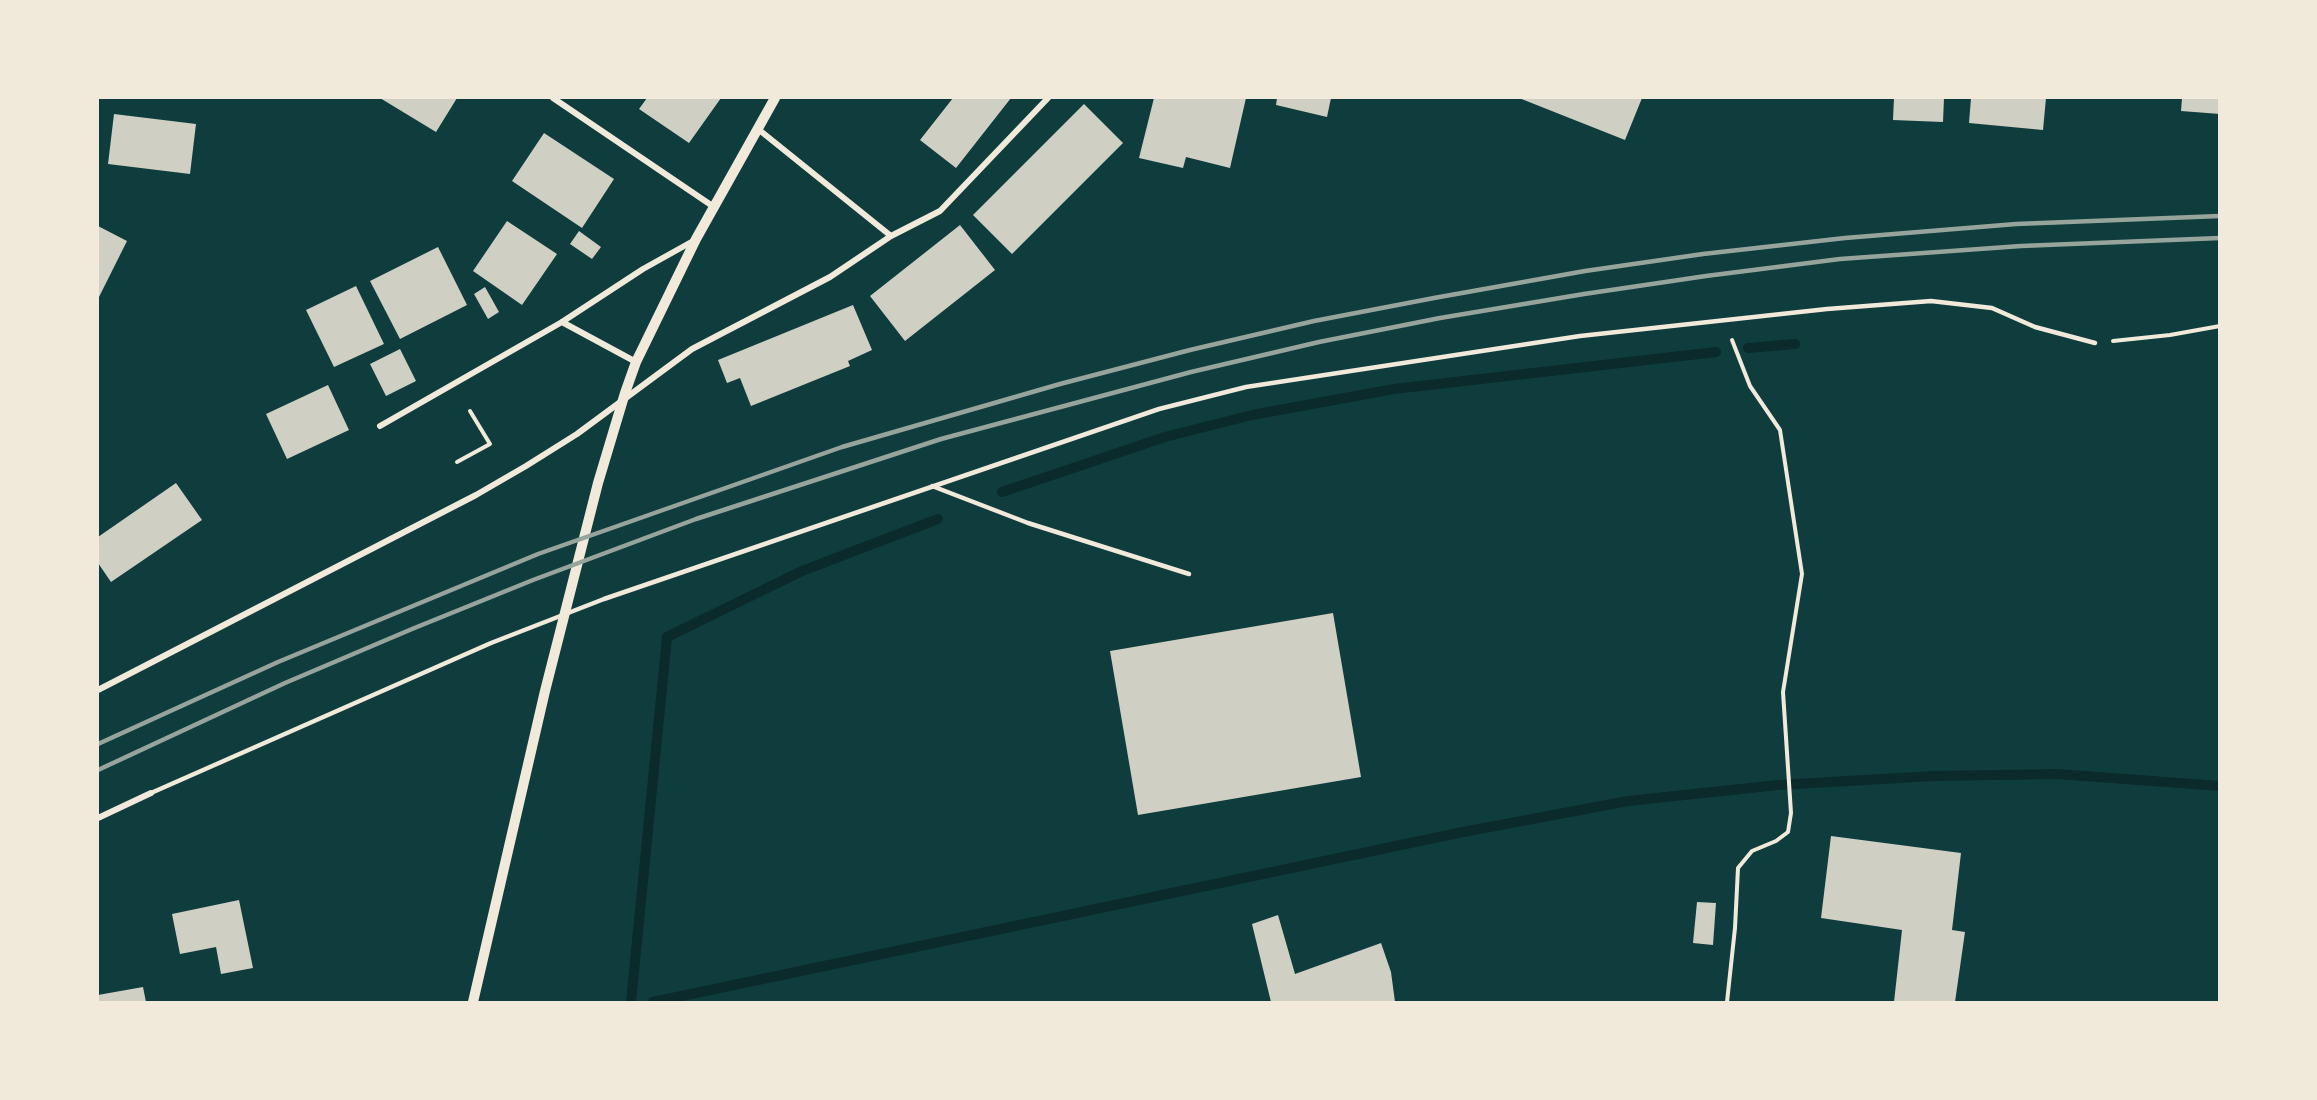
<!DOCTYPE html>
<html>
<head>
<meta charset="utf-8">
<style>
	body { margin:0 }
	#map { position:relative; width:2317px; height:1100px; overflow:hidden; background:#0f3d3e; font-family:"PT Sans Narrow",sans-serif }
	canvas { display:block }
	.frame { position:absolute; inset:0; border:99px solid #f1e9da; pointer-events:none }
</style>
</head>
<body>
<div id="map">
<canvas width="2317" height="1100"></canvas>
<div class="frame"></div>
</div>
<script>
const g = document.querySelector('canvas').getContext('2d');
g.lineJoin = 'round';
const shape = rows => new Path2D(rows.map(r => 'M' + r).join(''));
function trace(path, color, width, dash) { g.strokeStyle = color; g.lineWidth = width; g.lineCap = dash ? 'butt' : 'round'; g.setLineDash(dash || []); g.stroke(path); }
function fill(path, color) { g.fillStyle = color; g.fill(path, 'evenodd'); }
const stream = shape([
	[1748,348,1795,344],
	[1002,492,1165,437,1252,415,1394,389,1716,352],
	[631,1002,667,637,802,571,938,519],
	[653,1002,1458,833,1628,801,1778,785,1934,776,2057,774,2220,786]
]);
const building = shape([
	[380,98,457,98,436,132],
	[647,98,721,98,689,143,639,109],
	[953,98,1011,98,956,168,920,140],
	[1154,98,1246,98,1230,168,1186,157,1183,168,1139,158],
	[1277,98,1331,98,1327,117,1276,105],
	[1519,98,1642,98,1625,140],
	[1894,98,1944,98,1943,122,1893,120],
	[1971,98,2046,98,2043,130,1969,123],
	[2182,98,2220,98,2220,114,2181,111],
	[1084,104,1123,143,1012,254,973,215],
	[114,114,196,124,190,174,108,164],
	[544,133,614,179,582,228,512,181],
	[507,221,557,254,522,305,473,271],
	[960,225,995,270,905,341,870,296],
	[98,226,127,241,98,299],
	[579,231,601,247,592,259,570,244],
	[438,247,467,305,400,339,370,281],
	[356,286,384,344,334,367,306,310],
	[485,287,499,312,488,319,474,294],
	[853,305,872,350,848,361,850,366,751,406,740,378,727,383,718,360],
	[400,349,416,381,386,396,370,364],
	[328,385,349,430,287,459,266,414],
	[176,483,202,520,111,582,98,563,98,537],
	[1333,613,1361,777,1138,815,1110,651],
	[1831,836,1961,853,1952,930,1965,932,1955,1002,1894,1002,1902,930,1821,918],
	[239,900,253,968,221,974,216,947,180,954,172,914],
	[1697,902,1716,903,1713,945,1693,943],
	[1278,915,1295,974,1381,943,1391,972,1395,1002,1271,1002,1252,924],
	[143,987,146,1002,98,1002,98,995]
]);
const path = shape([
	[2113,341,2170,335,2220,326],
	[457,462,490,444,470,411],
	[1727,1002,1735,928,1738,868,1752,851,1776,841,1788,832,1791,813,1783,692,1802,574,1780,430,1750,386,1732,340]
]);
const service = shape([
	[932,486,1028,523,1189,574],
	[151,793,491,643,604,599,1159,409,1246,387,1580,336,1827,309,1931,301,1992,308,2035,327,2095,343]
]);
const minor = shape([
	[553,98,714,207],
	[758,129,891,236],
	[562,322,636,362],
	[380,426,562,322,643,269,695,240],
	[98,690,476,495,526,466,577,434,692,349,830,277,891,236,940,211,1048,98],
	[98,818,151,793]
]);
const tertiary = shape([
	[473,1002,545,691,598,483,625,393,636,362,696,239,775,98]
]);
const rail = shape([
	[98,744,278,662,538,554,842,447,1060,384,1190,350,1314,321,1434,298,1585,271,1703,254,1845,238,2016,224,2220,216],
	[98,770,285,683,412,629,533,580,696,519,941,439,1191,372,1319,342,1440,318,1584,294,1706,276,1840,259,2021,246,2220,238]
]);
trace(stream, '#0a2a2b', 10);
fill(building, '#cfcfc3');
trace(path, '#f1e9da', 4);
trace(service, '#f1e9da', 4.5);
trace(minor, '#f1e9da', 6);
trace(tertiary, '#f1e9da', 10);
trace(rail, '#97a49c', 4.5);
</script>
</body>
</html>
